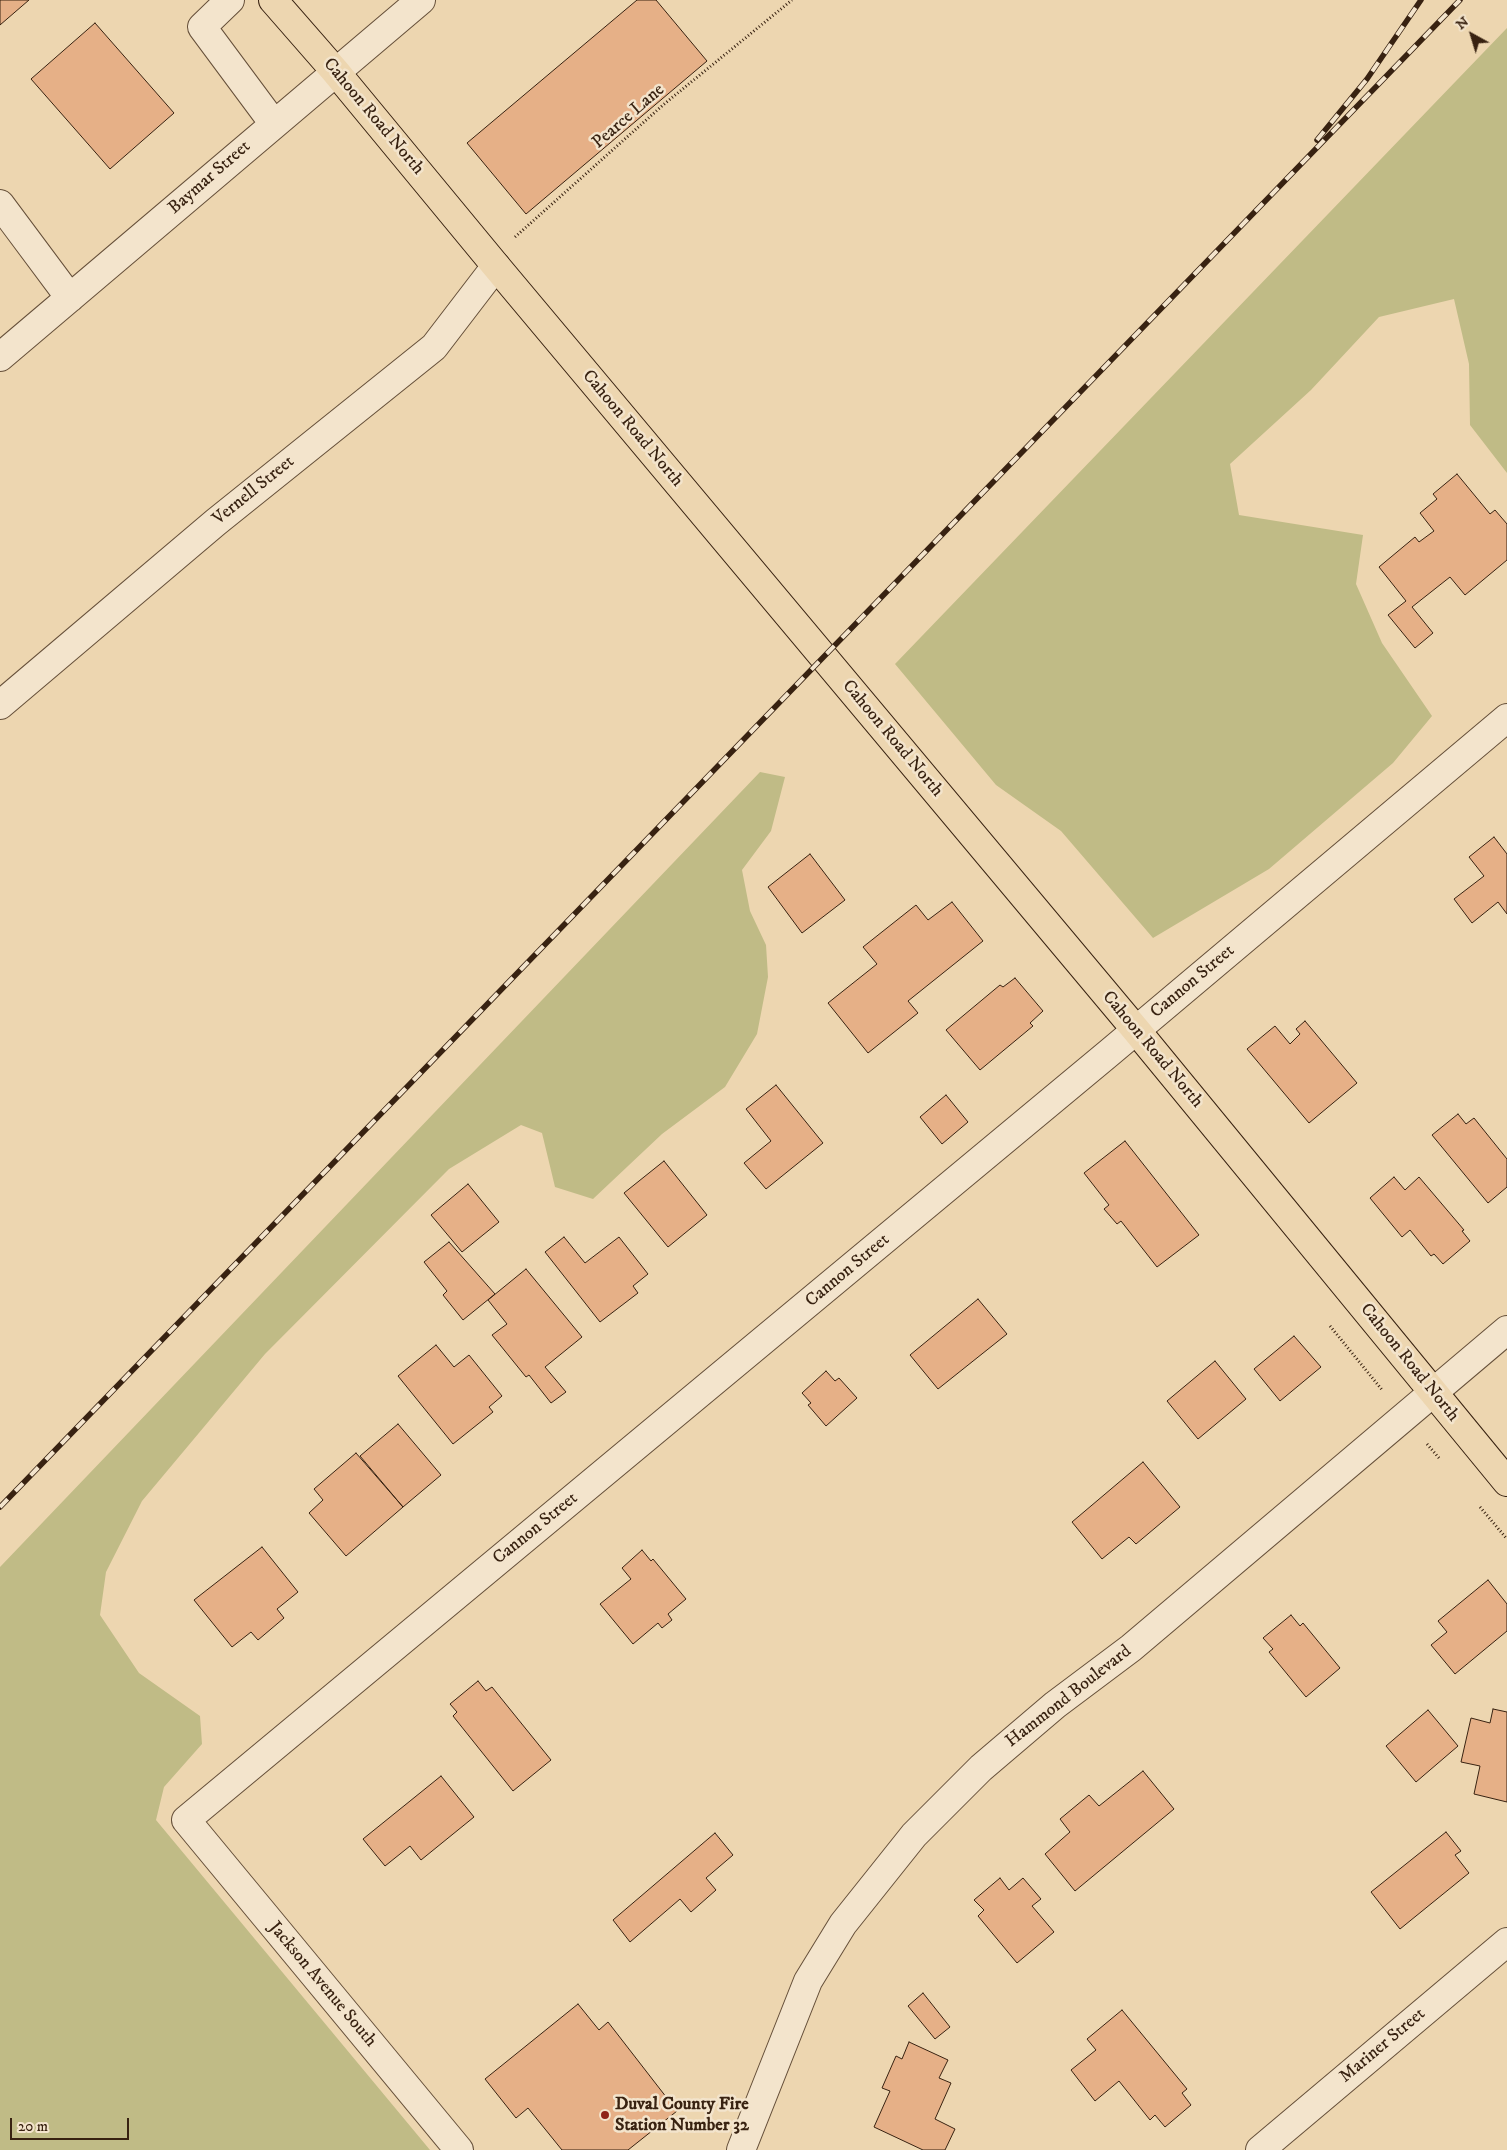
<!DOCTYPE html>
<html>
<head>
<meta charset="utf-8">
<style>
	body { margin:0 }
	#map { position:relative; width:1507px; height:2150px; overflow:hidden; background:#edd6b0; font-family:"IM FELL DW Pica",serif }
	canvas { display:block }
	.north { position:absolute; left:1447px; top:10px; width:50px; height:50px; -webkit-text-stroke:4px #f3e4cc; paint-order:stroke; rotate:321deg; font-size:14px; font-weight:700; line-height:20px; text-align:center; color:#382211 }
	.north::after { content:''; display:block; margin:auto; width:18px; height:22px; background:#382211; clip-path:polygon(50% 0,100% 100%,50% 72%,0 100%) }
	.scale { position:absolute; left:10px; top:2118px; width:119px; height:22px; box-sizing:border-box; border:2px solid #382211; border-top:0; padding-left:6px; font-size:15px; line-height:18px; white-space:nowrap; color:#382211; -webkit-text-stroke:4px #f3e4cc; paint-order:stroke }
</style>
</head>
<body>
<div id="map">
<canvas width="1507" height="2150"></canvas>
<div class="north">N</div>
<div class="scale">20 m</div>
</div>
<script>
const g = document.querySelector('canvas').getContext('2d');
g.lineJoin = 'round';
function fill(path, color) { g.fillStyle = color; g.fill(path, 'evenodd'); }
const shape = rows => new Path2D(rows.map(r => 'M' + r).join(''));
function trace(path, color, width, dash) { g.strokeStyle = color; g.lineWidth = width; g.lineCap = dash ? 'butt' : 'round'; g.setLineDash(dash || []); g.stroke(path); }
function drawText(font, color, halo, rows, align = 'center') {
  g.font = font + ' "IM FELL DW Pica",serif'; g.lineWidth = 5; g.setLineDash([]); g.textBaseline = 'middle'; g.strokeStyle = halo; g.fillStyle = color; for (const [text, x, y, turn = 0] of rows) {
    g.save(); g.translate(x, y); g.rotate((+turn || 0) * Math.PI / 180); g.textAlign = isNaN(turn) ? turn : align; if (halo) g.strokeText(text, 0, 0); g.fillText(text, 0, 0); g.restore();
  }
}
const green = shape([
	[1507,28,1507,473,1470,425,1469,364,1454,299,1379,317,1311,390,1230,464,1239,515,1363,535,1356,584,1382,643,1432,716,1393,763,1269,869,1153,938,1061,831,996,785,895,664],
	[760,772,785,777,771,831,742,870,750,911,766,945,768,977,757,1034,725,1087,662,1134,593,1199,555,1187,542,1133,521,1125,449,1169,265,1354,142,1501,106,1572,100,1615,139,1673,200,1716,202,1744,164,1787,156,1820,430,2150,0,2150,0,1567]
]);
const building = shape([
	[0,0,29,0,0,25,0,0],
	[637,0,656,0,707,61,526,214,467,143,637,0],
	[95,23,174,113,110,169,31,79,95,23],
	[1457,474,1490,514,1495,510,1507,524,1507,560,1465,595,1450,577,1412,607,1433,633,1415,648,1388,615,1406,601,1379,567,1415,537,1419,542,1434,531,1420,513,1437,499,1433,494,1457,474],
	[1494,837,1507,854,1507,914,1498,902,1472,923,1454,899,1484,876,1469,857,1494,837],
	[810,854,845,900,802,933,768,887,810,854],
	[952,902,983,941,908,1001,918,1013,868,1053,828,1003,877,964,863,947,916,905,928,920,952,902],
	[1015,978,1043,1011,1030,1023,1033,1026,980,1070,946,1030,1000,985,1003,987,1015,978],
	[1305,1021,1357,1083,1309,1123,1247,1049,1275,1026,1290,1044,1300,1034,1296,1029,1305,1021],
	[776,1085,823,1143,766,1189,744,1163,771,1141,746,1109,776,1085],
	[946,1095,968,1122,942,1144,920,1117,946,1095],
	[1458,1114,1466,1124,1474,1118,1507,1159,1507,1187,1488,1203,1432,1135,1458,1114],
	[1125,1141,1199,1235,1157,1267,1121,1221,1117,1224,1104,1209,1109,1205,1084,1173,1125,1141],
	[664,1161,707,1215,668,1247,624,1193,664,1161],
	[1394,1177,1405,1190,1419,1177,1464,1230,1462,1231,1470,1241,1443,1264,1434,1254,1431,1256,1410,1230,1402,1237,1370,1198,1394,1177],
	[468,1184,499,1222,462,1252,431,1215,468,1184],
	[564,1237,585,1263,619,1237,648,1274,633,1286,638,1293,600,1322,545,1252,564,1237],
	[449,1242,495,1294,463,1320,443,1295,447,1291,424,1262,449,1242],
	[526,1269,582,1337,545,1367,566,1392,551,1403,529,1375,526,1377,492,1335,507,1324,488,1300,526,1269],
	[978,1299,1007,1334,938,1389,910,1355,978,1299],
	[1294,1336,1321,1367,1280,1401,1254,1369,1294,1336],
	[436,1345,454,1367,469,1355,502,1396,489,1407,493,1412,453,1444,398,1376,436,1345],
	[1215,1361,1246,1399,1198,1439,1167,1401,1215,1361],
	[826,1371,835,1381,839,1378,857,1398,826,1426,808,1405,811,1403,802,1393,826,1371],
	[398,1424,441,1475,403,1507,360,1456,398,1424],
	[356,1453,403,1507,346,1556,309,1513,323,1500,314,1489,356,1453],
	[1143,1462,1180,1507,1136,1544,1129,1537,1102,1559,1072,1522,1143,1462],
	[262,1547,298,1592,277,1609,284,1618,258,1640,251,1632,232,1647,194,1600,262,1547],
	[642,1550,651,1561,653,1559,686,1599,668,1614,672,1620,662,1628,658,1623,633,1644,600,1604,631,1579,622,1568,642,1550],
	[1488,1580,1507,1604,1507,1631,1455,1674,1431,1645,1447,1632,1438,1621,1488,1580],
	[1291,1615,1300,1626,1303,1623,1340,1668,1306,1697,1269,1652,1273,1649,1263,1638,1291,1615],
	[478,1681,486,1691,492,1687,551,1760,513,1791,453,1716,457,1712,450,1704,478,1681],
	[1493,1709,1507,1712,1507,1802,1474,1794,1480,1766,1461,1762,1471,1718,1490,1723,1493,1709],
	[1428,1710,1458,1746,1416,1782,1386,1746,1428,1710],
	[1143,1771,1174,1809,1075,1891,1045,1854,1070,1832,1060,1819,1089,1795,1099,1806,1143,1771],
	[441,1776,474,1817,421,1860,410,1846,385,1866,363,1839,441,1776],
	[1446,1832,1461,1851,1455,1855,1469,1873,1400,1929,1371,1892,1446,1832],
	[715,1833,733,1855,706,1878,716,1890,691,1912,680,1899,630,1942,613,1920,715,1833],
	[1000,1878,1009,1890,1023,1878,1041,1899,1032,1906,1054,1932,1017,1963,978,1916,984,1910,974,1900,1000,1878],
	[923,1993,950,2027,935,2039,908,2006,923,1993],
	[578,2004,599,2030,608,2022,677,2111,628,2150,562,2150,528,2108,516,2118,485,2079,578,2004],
	[1122,2010,1187,2089,1182,2093,1191,2105,1165,2127,1155,2115,1150,2120,1119,2081,1095,2101,1071,2070,1096,2050,1087,2039,1122,2010],
	[909,2042,948,2060,939,2078,951,2083,935,2119,955,2129,945,2150,923,2150,874,2127,890,2091,882,2088,896,2056,902,2059,909,2042]
]);
const path = shape([
	[515,237,663,105,792,0],
	[1330,1326,1383,1391],
	[1427,1444,1439,1458],
	[1480,1507,1507,1539]
]);
const minor = shape([
	[230,0,202,27,274,124],
	[0,204,70,298],
	[0,357,421,0],
	[0,705,216,522,434,347,496,266],
	[459,2150,186,1820,1109,1053,1507,718],
	[741,2150,808,1981,843,1924,914,1835,981,1768,1055,1705,1131,1648,1507,1330],
	[1260,2150,1507,1942]
]);
const major = shape([
	[273,0,335,71,496,266,1136,1030,1507,1482]
]);
const rail = shape([
	[1317,140,1367,79,1421,0],
	[0,1507,1460,0]
]);
const markers = [
	[605,2115,5,"#8f2418"]
];
const streetNames = [
	["Cahoon Road North",373,117,50],
	["Pearce Lane",629,117,-41],
	["Baymar Street",210,178,-41],
	["Cahoon Road North",632,429,50],
	["Vernell Street",254,491,-39],
	["Cahoon Road North",892,739,50],
	["Cannon Street",1193,982,-40],
	["Cahoon Road North",1152,1050,50],
	["Cannon Street",848,1271,-40],
	["Cahoon Road North",1409,1363,51],
	["Cannon Street",536,1529,-39],
	["Hammond Boulevard",1069,1697,-38],
	["Jackson Avenue South",322,1985,50],
	["Mariner Street",1383,2046,-40]
];
const poiNames = [
	["Duval County Fire",615,2105],
	["Station Number 32",615,2126]
];
fill(green, '#c0bb86');
fill(building, '#e6b087');
trace(building, '#382211', 1);
trace(minor, '#654f39', 30);
trace(major, '#382211', 30);
trace(path, '#382211', 3, [1, 2.5]);
trace(minor, '#f3e4cc', 28);
trace(major, '#edd6b0', 28);
trace(rail, '#382211', 5.5);
trace(rail, '#f3e4cc', 4, [11]);
for (const [x, y, r, color] of markers) { const dot = new Path2D(); dot.arc(x, y, r, 0, 2 * Math.PI); g.fillStyle = color; g.fill(dot); trace(dot, '#f3e4cc', 2); }
drawText('18px', '#382211', '#f3e4cc', streetNames);
drawText('bold 18px', '#382211', '#f3e4cc', poiNames, 'left');
</script>
</body>
</html>
